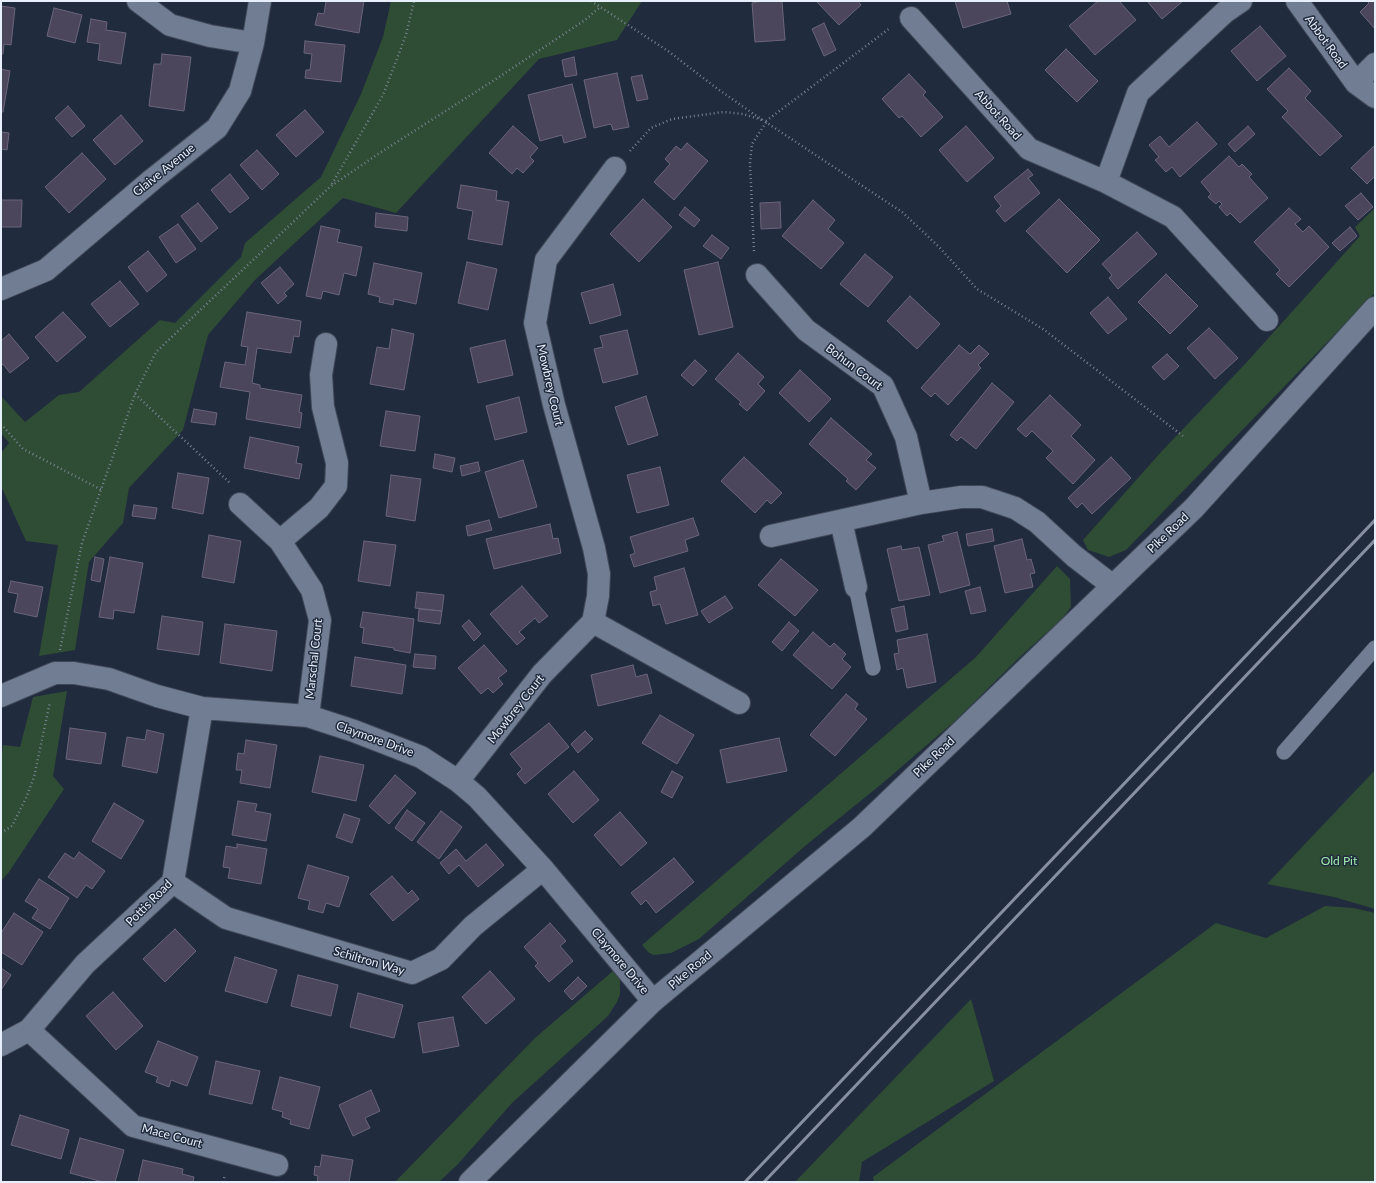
<!DOCTYPE html>
<html>
<head>
<meta charset="utf-8">
<style>
	body { margin:0 }
	#map { position:relative; width:1376px; height:1183px; overflow:hidden; background:#202b3d; font-family:Lato,sans-serif }
	canvas { display:block }
	.frame { position:absolute; inset:0; border:2px solid #e8effc; pointer-events:none }
</style>
</head>
<body>
<div id="map">
<canvas width="1376" height="1183"></canvas>
<div class="frame"></div>
</div>
<script>
const g = document.querySelector('canvas').getContext('2d');
g.lineJoin = 'round';
function fill(path, color) { g.fillStyle = color; g.fill(path, 'evenodd'); }
const shape = rows => new Path2D(rows.map(r => 'M' + r).join(''));
function trace(path, color, width, dash) { g.strokeStyle = color; g.lineWidth = width; g.lineCap = dash ? 'butt' : 'round'; g.setLineDash(dash || []); g.stroke(path); }
function drawText(font, color, halo, rows, align = 'center') {
  g.font = font + ' Lato,sans-serif'; g.lineWidth = 3; g.setLineDash([]); g.textBaseline = 'middle'; g.strokeStyle = halo; g.fillStyle = color; for (const [text, x, y, turn = 0] of rows) {
    g.save(); g.translate(x, y); g.rotate((+turn || 0) * Math.PI / 180); g.textAlign = isNaN(turn) ? turn : align; if (halo) g.strokeText(text, 0, 0); g.fillText(text, 0, 0); g.restore();
  }
}
const green = shape([
	[391,1,642,1,617,40,539,59,396,213,343,198,255,280,208,335,183,430,129,488,123,523,89,562,75,650,39,656,58,545,26,541,1,486,1,453,9,443,1,433,1,396,25,422,59,395,79,392,160,320,175,323,241,257,245,243,321,177,361,94,383,37],
	[1375,208,1375,293,1126,550,1109,557,1088,550,1083,540,1161,452,1246,363,1360,236,1355,227],
	[1057,566,1070,579,1071,607,1062,619,1022,655,956,720,884,782,805,846,699,939,671,953,654,955,649,953,642,945,976,657],
	[67,691,53,776,64,789,9,872,1,881,1,761,3,745,20,747,33,697],
	[1375,770,1375,909,1334,897,1267,884],
	[1325,906,1354,908,1375,913,1375,1182,874,1182,873,1177,1216,923,1266,938],
	[613,971,620,977,620,994,617,1002,608,1016,512,1103,458,1164,439,1182,395,1182,535,1038],
	[971,999,994,1081,862,1162,859,1182,795,1182]
]);
const building = shape([
	[326,1,364,1,359,33,315,25,318,13,324,14,326,1],
	[763,1,782,1,785,40,755,42,752,3,763,1],
	[816,1,858,1,861,5,839,25,816,1],
	[955,1,1007,1,1011,14,963,28,955,1],
	[1098,1,1119,1,1136,20,1095,55,1069,26,1098,1],
	[1147,1,1183,1,1162,19,1147,1],
	[1367,1,1375,1,1375,29,1360,12,1369,3,1367,1],
	[1,6,15,8,11,45,4,44,3,54,1,54,1,6],
	[54,8,82,15,75,43,47,36,54,8],
	[91,19,107,22,106,30,126,33,121,64,98,60,100,44,87,42,91,19],
	[824,23,836,50,824,56,812,29,824,23],
	[1260,26,1286,56,1257,81,1231,51,1260,26],
	[305,41,345,45,341,82,305,78,306,70,310,70,312,54,304,53,305,41],
	[1066,49,1098,81,1077,102,1045,70,1066,49],
	[162,54,191,57,184,111,149,106,154,64,161,64,162,54],
	[574,57,577,75,565,77,562,60,574,57],
	[1289,68,1311,91,1305,98,1342,136,1320,156,1282,117,1288,111,1267,89,1289,68],
	[1,69,10,71,3,112,1,112,1,69],
	[617,73,629,127,613,130,611,124,594,128,584,80,617,73],
	[909,74,926,92,923,95,943,117,921,137,902,116,899,118,882,99,909,74],
	[642,75,648,99,637,101,631,77,642,75],
	[572,84,586,137,564,143,562,135,540,141,528,95,572,84],
	[68,106,85,126,72,137,55,118,68,106],
	[305,110,324,132,296,157,276,135,305,110],
	[121,115,143,141,115,165,93,140,121,115],
	[1197,122,1217,144,1180,177,1172,167,1166,172,1155,160,1159,157,1149,145,1160,136,1169,147,1197,122],
	[513,126,538,148,530,157,534,161,523,173,517,168,512,174,489,153,513,126],
	[966,126,994,158,967,182,939,150,966,126],
	[1248,126,1255,134,1235,152,1228,144,1248,126],
	[1,132,9,133,7,150,1,149,1,132],
	[687,143,708,161,674,200,654,182,670,164,665,159,676,146,681,150,687,143],
	[1375,145,1375,176,1367,184,1351,168,1375,145],
	[257,150,279,174,262,190,240,165,257,150],
	[82,153,106,179,69,213,45,187,82,153],
	[1229,156,1239,167,1242,164,1252,174,1249,177,1268,198,1240,223,1230,213,1227,216,1219,207,1222,204,1219,201,1216,204,1208,197,1211,194,1201,182,1229,156],
	[1028,169,1033,175,1028,178,1040,193,1005,222,996,211,1001,206,994,197,1028,169],
	[230,174,249,198,230,213,211,190,230,174],
	[461,185,497,191,496,200,509,202,502,245,468,239,473,211,457,208,461,185],
	[1361,193,1373,207,1358,220,1345,206,1361,193],
	[643,199,672,227,639,262,610,234,643,199],
	[1059,199,1100,240,1067,273,1026,231,1059,199],
	[1,200,22,200,21,227,1,227,1,200],
	[813,200,835,220,828,229,844,243,821,269,782,236,813,200],
	[780,202,781,228,761,229,760,203,780,202],
	[198,203,218,228,201,242,181,216,198,203],
	[685,207,700,220,694,227,679,215,685,207],
	[1289,208,1301,219,1295,224,1303,232,1309,226,1329,247,1289,287,1276,274,1280,270,1254,242,1289,208],
	[376,213,408,217,407,231,375,227,376,213],
	[178,224,196,249,176,263,159,237,178,224],
	[321,226,340,230,337,242,362,247,356,276,344,273,339,295,323,291,321,299,306,296,321,226],
	[1350,227,1357,236,1340,251,1332,243,1350,227],
	[1137,232,1157,254,1118,289,1109,278,1112,275,1102,264,1137,232],
	[712,235,729,248,721,259,703,246,712,235],
	[148,251,167,275,147,292,128,267,148,251],
	[865,254,893,277,868,307,840,284,865,254],
	[467,262,497,269,488,310,458,303,467,262],
	[718,262,733,327,699,335,684,270,718,262],
	[374,263,422,273,416,304,394,299,393,305,379,302,380,297,368,294,374,263],
	[280,267,294,284,284,293,287,296,278,304,261,283,280,267],
	[1166,274,1198,306,1170,334,1138,302,1166,274],
	[120,281,139,304,110,327,91,304,120,281],
	[613,284,621,315,590,324,581,293,613,284],
	[910,296,940,324,917,349,887,321,910,296],
	[1108,297,1127,319,1108,334,1090,313,1108,297],
	[63,312,86,337,57,362,35,337,63,312],
	[247,312,301,321,299,337,294,336,291,353,257,348,252,383,260,385,260,388,302,395,299,412,302,413,300,428,246,419,250,392,220,387,225,362,245,365,248,347,241,346,247,312],
	[1209,328,1238,358,1215,379,1187,348,1209,328],
	[392,329,414,334,404,390,370,384,377,347,389,349,392,329],
	[627,330,638,374,603,383,594,349,603,347,600,336,627,330],
	[9,334,29,358,10,373,3,364,1,366,1,341,9,334],
	[505,340,513,375,478,383,470,348,505,340],
	[959,345,970,354,979,345,989,354,978,365,981,368,948,405,935,393,931,397,921,388,959,345],
	[738,353,764,377,758,384,765,391,747,411,739,404,741,402,715,379,738,353],
	[1167,354,1179,366,1164,380,1152,367,1167,354],
	[695,360,707,371,693,386,681,375,695,360],
	[800,370,831,399,809,422,779,393,800,370],
	[992,383,1014,402,976,449,961,437,957,441,950,435,992,383],
	[1050,395,1081,425,1071,436,1095,460,1073,484,1046,458,1053,451,1032,431,1026,437,1017,429,1050,395],
	[646,396,658,435,628,445,615,407,646,396],
	[519,397,527,432,495,440,486,406,519,397],
	[194,409,217,413,215,425,191,422,194,409],
	[386,411,420,416,415,451,380,446,386,411],
	[831,418,872,454,866,460,876,468,856,490,846,481,848,479,809,444,831,418],
	[250,437,299,447,296,463,302,464,299,479,244,468,250,437],
	[435,454,455,458,452,472,433,468,435,454],
	[744,457,782,493,771,504,767,500,755,513,721,481,744,457],
	[1111,457,1131,478,1092,514,1082,503,1077,508,1068,498,1111,457],
	[523,460,537,507,499,518,485,472,523,460],
	[478,462,480,471,462,476,460,466,478,462],
	[660,467,669,505,637,513,627,475,660,467],
	[178,473,209,478,203,514,172,508,178,473],
	[391,475,421,479,415,521,386,516,391,475],
	[134,505,157,508,155,519,132,516,134,505],
	[693,518,699,535,685,540,688,551,634,567,630,555,635,553,630,537,693,518],
	[489,520,492,530,468,536,466,526,489,520],
	[550,524,553,539,558,538,561,553,494,569,486,539,550,524],
	[992,529,994,541,968,546,966,534,992,529],
	[957,532,970,585,940,593,928,545,944,541,942,536,957,532],
	[209,535,241,541,234,583,202,577,209,535],
	[1022,539,1027,560,1031,559,1035,573,1030,574,1033,587,1005,593,994,546,1022,539],
	[364,541,396,545,390,586,358,581,364,541],
	[901,546,902,550,919,547,930,595,899,601,887,549,901,546],
	[95,557,104,559,100,582,91,580,95,557],
	[110,557,143,563,134,613,114,610,113,619,99,617,110,557],
	[781,559,818,590,795,616,758,585,781,559],
	[684,568,698,615,666,624,660,604,653,606,650,592,657,590,654,577,684,568],
	[11,581,43,587,37,617,14,612,18,594,8,592,11,581],
	[522,586,548,616,539,623,535,618,519,632,525,638,517,645,490,614,522,586],
	[980,587,986,611,971,614,965,591,980,587],
	[417,592,444,595,442,611,415,608,417,592],
	[725,596,733,608,709,623,701,611,725,596],
	[904,606,908,629,896,632,891,609,904,606],
	[419,609,442,611,440,624,418,621,419,609],
	[363,612,414,619,410,653,394,650,394,648,362,643,364,628,360,627,363,612],
	[162,616,203,622,199,655,157,649,162,616],
	[469,620,481,634,474,641,462,626,469,620],
	[789,622,799,631,782,651,772,642,789,622],
	[225,624,277,631,272,671,220,663,225,624],
	[813,632,830,647,834,643,846,654,842,659,851,667,832,689,793,655,813,632],
	[927,634,936,682,907,688,903,668,897,670,894,654,899,653,897,640,927,634],
	[484,645,507,671,498,678,503,684,493,693,488,688,481,694,458,668,484,645],
	[415,654,436,656,435,669,413,667,415,654],
	[355,657,406,665,402,694,351,686,355,657],
	[633,665,636,677,647,674,652,693,598,706,591,675,633,665],
	[846,694,858,704,855,709,867,719,835,756,810,735,846,694],
	[660,715,694,735,677,764,642,743,660,715],
	[549,723,569,747,525,784,517,774,522,769,510,754,549,723],
	[70,728,106,733,101,764,66,759,70,728],
	[147,730,164,734,157,773,122,766,127,737,145,740,147,730],
	[585,731,593,739,578,753,571,744,585,731],
	[779,738,787,771,727,783,720,750,779,738],
	[246,740,277,745,270,788,240,783,242,770,236,770,238,753,244,754,246,740],
	[320,756,364,765,356,801,312,792,320,756],
	[574,771,599,800,573,823,548,794,574,771],
	[672,771,683,777,672,798,661,792,672,771],
	[395,775,416,793,389,824,369,806,395,775],
	[238,801,257,804,255,811,271,814,266,841,232,835,238,801],
	[114,803,144,821,121,859,92,841,114,803],
	[407,810,425,823,412,841,395,828,407,810],
	[441,811,462,827,439,859,417,842,441,811],
	[620,812,647,843,621,866,594,835,620,812],
	[344,814,360,819,352,843,336,837,344,814],
	[237,844,267,849,261,884,228,878,230,868,223,867,226,846,237,848,237,844],
	[486,844,504,865,478,887,459,865,449,874,440,863,456,849,466,861,486,844],
	[79,852,105,871,92,889,86,885,77,898,48,877,65,853,74,859,79,852],
	[674,858,694,882,656,913,646,900,641,905,631,893,674,858],
	[308,865,349,877,339,907,326,903,323,913,308,909,310,901,298,898,308,865],
	[392,876,408,894,412,890,419,899,393,921,370,894,392,876],
	[39,879,69,898,50,929,32,918,38,909,25,901,39,879],
	[14,913,43,932,22,965,1,952,1,933,14,913],
	[550,923,566,941,560,946,573,961,549,982,535,966,538,963,524,947,550,923],
	[175,929,196,951,165,982,143,959,175,929],
	[235,957,277,970,267,1003,225,991,235,957],
	[1,968,11,975,1,990,1,968],
	[490,971,515,999,486,1024,462,997,490,971],
	[298,975,338,985,331,1016,291,1006,298,975],
	[578,977,587,986,572,1000,564,991,578,977],
	[113,992,143,1026,116,1050,86,1016,113,992],
	[358,993,403,1005,394,1038,350,1027,358,993],
	[453,1017,459,1046,423,1053,418,1023,453,1017],
	[158,1041,198,1057,187,1086,171,1080,169,1087,156,1082,158,1077,145,1072,158,1041],
	[216,1061,260,1071,252,1104,209,1094,216,1061],
	[280,1077,320,1087,309,1129,290,1124,291,1120,282,1117,283,1112,272,1109,280,1077],
	[371,1090,380,1111,365,1118,370,1128,353,1136,339,1105,371,1090],
	[20,1115,69,1130,61,1159,11,1145,20,1115],
	[80,1138,124,1150,115,1182,103,1182,70,1173,80,1138],
	[322,1155,353,1160,349,1182,317,1182,318,1176,314,1175,315,1166,320,1167,322,1155],
	[143,1160,183,1169,182,1174,194,1177,193,1182,138,1182,143,1160]
]);
const path = shape([
	[591,1,668,51,715,87,755,115,902,212,939,247,977,289,1043,329,1183,436],
	[766,121,890,28],
	[630,151,651,128,672,119,724,112,743,114,762,120],
	[332,184,383,95,406,35,414,1],
	[754,251,750,163,752,144,767,121],
	[135,394,230,483],
	[1,424,23,449,102,490],
	[60,650,82,543,135,394,156,352,331,186,378,154,496,79,585,20,599,8],
	[1,833,12,826,26,798,34,777,50,702],
	[223,1182,225,1175]
]);
const lane = shape([
	[856,587,873,668],
	[1284,752,1375,648]
]);
const street = shape([
	[138,1,170,25,210,36,253,43],
	[1241,1,1225,12,1138,93,1106,182,1173,217,1267,320],
	[1297,1,1356,83,1375,97],
	[911,18,1029,149,1106,182],
	[1356,83,1375,64],
	[757,275,806,330,883,386,906,437,921,503],
	[1,289,46,270,153,179,217,128,240,91,253,43,260,1],
	[240,504,280,541],
	[841,521,856,587],
	[771,536,921,503,961,497,982,497,1015,508,1037,522,1074,556,1113,586],
	[593,622,739,703],
	[1,696,55,673,74,673,109,679,157,696,202,708,308,716,354,731,421,757,458,781,477,797,543,869,653,1001],
	[308,716,320,620,312,590,280,541,319,508,336,486,337,463,323,407,321,375,326,344],
	[458,781,542,674,593,622,598,596,599,574,594,548,554,405,535,323,546,260,615,168],
	[173,882,226,918,412,973,441,959,473,926,543,869],
	[29,1030,133,1126,277,1165],
	[1,1045,29,1030,85,964,173,882,202,708]
]);
const secondary = shape([
	[470,1182,653,1001,862,827,1194,508,1375,308]
]);
const rail = shape([
	[745,1182,1375,520],
	[764,1182,1375,540]
]);
const streetNames = [
	["Abbot Road",1326,42,54],
	["Abbot Road",998,115,48],
	["Glaive Avenue",164,170,-39],
	["Bohun Court",854,367,37],
	["Mowbrey Court",550,385,77],
	["Pike Road",1168,533,-44],
	["Marschal Court",314,659,-84],
	["Mowbrey Court",516,709,-52],
	["Claymore Drive",375,739,20],
	["Pike Road",934,757,-44],
	["Pottis Road",149,903,-45],
	["Schiltron Way",369,961,16],
	["Claymore Drive",620,961,50],
	["Pike Road",690,970,-40],
	["Mace Court",172,1136,15]
];
const parkNames = [
	["Old Pit",1339,861]
];
fill(green, '#2f4c34');
fill(building, '#4c465c');
trace(building, '#6b657c', 1);
trace(lane, '#3f4858', 16);
trace(street, '#3f4858', 24);
trace(secondary, '#3f4858', 24);
trace(path, '#788291', 2.5, [1, 3]);
trace(lane, '#707d92', 15);
trace(street, '#707d92', 22);
trace(secondary, '#707d92', 22);
trace(rail, '#8790a0', 3);
drawText('12px', '#e8effc', '#202b3d', streetNames);
drawText('12px', '#9eebac', '#202b3d', parkNames);
</script>
</body>
</html>
